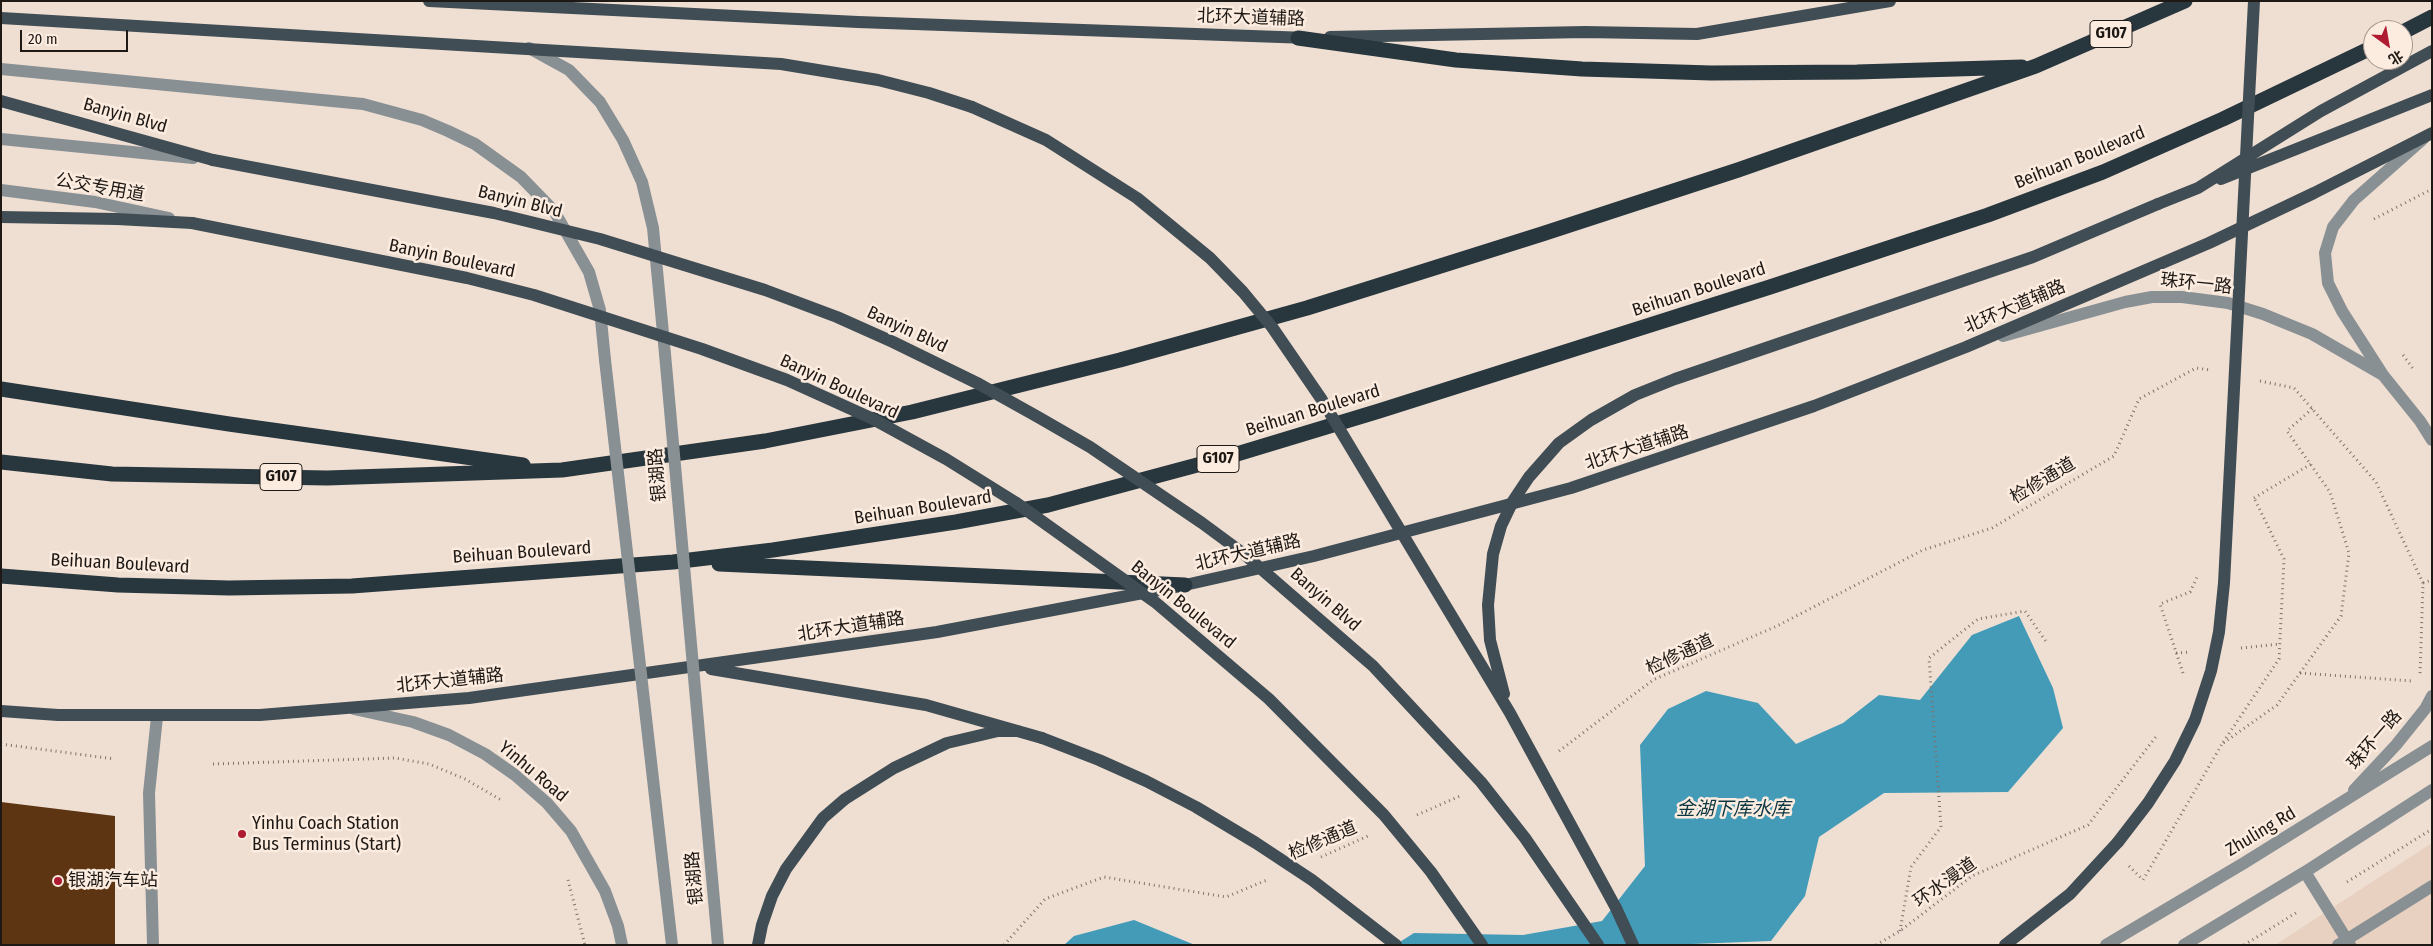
<!DOCTYPE html>
<html>
<head>
<meta charset="utf-8">
<style>
	body { margin:0 }
	#map { position:relative; width:2433px; height:946px; overflow:hidden; background:#efdfd3; font-family:"Fira Sans Condensed","Noto Sans SC",sans-serif }
	canvas { display:block }
	.frame { position:absolute; inset:0; border:2px solid #1f1915; pointer-events:none }
	.north { position:absolute; left:2363px; top:20px; width:50px; height:50px; box-sizing:border-box; background:#fcece0; border:1px solid #a4988f; border-radius:50%; rotate:148deg; font-size:14px; font-weight:700; line-height:20px; text-align:center; color:#1f1915 }
	.north::after { content:''; display:block; margin:auto; width:18px; height:22px; background:#af1b31; clip-path:polygon(50% 0,100% 100%,50% 72%,0 100%) }
	.scale { position:absolute; left:20px; top:30px; width:108px; height:22px; box-sizing:border-box; border:2px solid #1f1915; border-top:0; padding-left:6px; font-size:15px; line-height:18px; white-space:nowrap; color:#1f1915; -webkit-text-stroke:4px #fcece0; paint-order:stroke }
</style>
</head>
<body>
<div id="map">
<canvas width="2433" height="946"></canvas>
<div class="frame"></div>
<div class="north">北</div>
<div class="scale">20 m</div>
</div>
<script>
const g = document.querySelector('canvas').getContext('2d');
g.lineJoin = 'round';
function fill(path, color) { g.fillStyle = color; g.fill(path, 'evenodd'); }
const shape = rows => new Path2D(rows.map(r => 'M' + r).join(''));
function trace(path, color, width, dash) { g.strokeStyle = color; g.lineWidth = width; g.lineCap = dash ? 'butt' : 'round'; g.setLineDash(dash || []); g.stroke(path); }
function drawText(font, color, halo, rows, align = 'center') {
  g.font = font + ' "Fira Sans Condensed","Noto Sans SC",sans-serif'; g.lineWidth = 5; g.setLineDash([]); g.textBaseline = 'middle'; g.strokeStyle = halo; g.fillStyle = color; for (const [text, x, y, turn = 0] of rows) {
    g.save(); g.translate(x, y); g.rotate((+turn || 0) * Math.PI / 180); g.textAlign = isNaN(turn) ? turn : align; if (halo) g.strokeText(text, 0, 0); g.fillText(text, 0, 0); g.restore();
  }
}
const built = shape([
	[2432,843,2432,945,2275,945]
]);
const water = shape([
	[2019,616,2053,688,2063,728,2008,792,1884,793,1819,837,1805,896,1771,941,1666,945,1395,945,1414,933,1523,935,1602,921,1645,866,1640,745,1668,709,1706,691,1758,703,1796,744,1843,723,1879,695,1920,700,1972,635],
	[1134,920,1195,945,1064,945,1074,936]
]);
const building = shape([
	[1,802,115,816,115,945,1,945]
]);
const path = shape([
	[2374,219,2432,189],
	[2403,355,2414,370],
	[2260,381,2294,388,2376,482,2423,583,2420,676],
	[2254,498,2311,464],
	[2255,500,2284,559,2279,659,2222,744,2277,705,2341,616,2349,553,2330,492,2287,431,2313,408],
	[2423,583,2432,580],
	[2241,648,2280,644],
	[2176,653,2190,652],
	[2183,673,2160,604,2190,592,2198,575],
	[2300,673,2412,681],
	[1,744,115,759],
	[1559,751,1653,680,1777,626,1923,550,1992,528,2114,456,2139,399,2196,368,2210,370],
	[213,764,395,758,429,764,465,779,503,801],
	[1417,815,1460,796],
	[1321,857,1368,836],
	[2129,866,2143,880,2222,744],
	[568,880,585,945],
	[2347,882,2432,829],
	[1900,931,1911,867,1941,827,1929,658,1978,619,2025,611,2047,643],
	[1004,945,1045,899,1104,877,1226,897,1267,880],
	[1876,945,1900,931,1972,876,2088,825,2158,734],
	[2244,945,2299,911]
]);
const minor = shape([
	[529,48,569,70,600,102,623,140,642,182,653,228,665,354],
	[1,69,363,104,422,120,448,131,475,144,521,177,554,211,589,272,600,310,605,360],
	[1,139,193,158],
	[2423,139,2354,200,2333,227,2325,253,2328,283,2342,311,2383,375,2420,421,2432,440],
	[1,190,95,202,169,218],
	[2003,336,2125,302,2152,297,2182,297,2228,303,2263,314,2312,334,2383,375],
	[354,709,413,722,449,735,485,754,515,775,547,803,571,831,605,891,618,926,622,945],
	[2354,790,2396,745,2425,709,2432,696],
	[2305,872,2350,945],
	[153,945,149,793,157,717],
	[2106,945,2244,863,2432,746],
	[2184,945,2305,872,2432,790],
	[2338,945,2432,886]
]);
const major = shape([
	[429,1,858,22,1308,38],
	[1,18,781,64,878,80,929,93,972,107],
	[1330,37,1585,32,1697,34,1890,1],
	[1,101,213,160],
	[2221,179,2432,95],
	[2158,204,2198,188,2321,111,2432,51],
	[1,217,117,219,192,223],
	[711,669,926,705,1042,738],
	[1,711,58,715,260,715,469,698,937,632,1185,585,1314,556,1571,488,1814,406,1966,347,2209,243,2314,193,2432,133],
	[758,945,762,925,772,896,786,869,823,818,845,799,894,768,947,743,998,731,1018,731],
	[2005,945,2070,894,2118,842]
]);
const highway = shape([
	[2403,32,2432,17],
	[1298,38,1456,60,1582,69,1711,73,1857,72,2022,67],
	[1,389,229,424,523,465],
	[1,462,112,474,327,478,562,470,765,441,912,412,1120,360,1307,308,1542,234,1738,170,2036,66,2185,1],
	[719,564,1185,585],
	[1,576,118,585,229,588,352,586,673,562,773,550,956,522,1048,505,1227,457,1379,411,1770,287,1988,215,2103,172,2223,119,2373,47]
]);
const minorBridge = shape([
	[665,354,718,945],
	[605,360,672,945]
]);
const majorBridge = shape([
	[972,107,1046,140,1137,198,1210,258,1243,292,1272,327,1322,400,1510,713,1616,908,1633,945],
	[213,160,494,213,600,239,765,290,837,317,893,342,979,384,1038,417,1090,447,1202,523,1244,554,1373,666,1481,782,1525,838,1598,945],
	[192,223,467,278,534,295,702,349,787,380,871,418,946,459,1015,502,1155,602,1269,699,1384,815,1431,872,1482,945],
	[1504,694,1490,640,1488,605,1493,554,1501,526,1513,501,1529,477,1559,443,1591,420,1635,395,1675,379,2033,257,2158,204],
	[1042,738,1099,760,1146,781,1196,807,1256,843,1312,880,1396,945],
	[2118,842,2148,803,2175,761,2195,720,2211,671,2219,632,2224,583,2254,1]
]);
const markers = [
	[242,834,5,"#af1b31"],
	[58,881,5,"#af1b31"]
];
const shields = [
	[2111,34,42],
	[1218,459,42],
	[281,477,42]
];
const shieldNames = [
	["G107",2111,34],
	["G107",1218,459],
	["G107",281,477]
];
const streetNames = [
	["北环大道辅路",1251,18,2],
	["Banyin Blvd",125,116,16],
	["Beihuan Boulevard",2080,158,-22],
	["公交专用道",100,188,10],
	["Banyin Blvd",520,202,14],
	["Banyin Boulevard",452,259,12],
	["珠环一路",2196,284,6],
	["Beihuan Boulevard",1699,290,-18],
	["北环大道辅路",2015,307,-23],
	["Banyin Blvd",907,330,25],
	["Banyin Boulevard",839,387,25],
	["Beihuan Boulevard",1313,411,-17],
	["北环大道辅路",1637,448,-18],
	["银湖路",658,475,-95],
	["检修通道",2043,481,-31],
	["Beihuan Boulevard",923,508,-9],
	["Beihuan Boulevard",522,553,-4],
	["北环大道辅路",1248,553,-13],
	["Beihuan Boulevard",120,564,3],
	["Banyin Blvd",1325,600,41],
	["Banyin Boulevard",1183,605,39],
	["北环大道辅路",851,627,-9],
	["检修通道",1680,655,-25],
	["北环大道辅路",450,681,-6],
	["珠环一路",2375,740,-49],
	["Yinhu Road",533,772,40],
	["Zhuling Rd",2261,832,-31],
	["检修通道",1323,841,-23],
	["银湖路",695,878,-95],
	["环水漫道",1945,883,-35]
];
const poiNames = [
	["Yinhu Coach Station",252,824],
	["Bus Terminus (Start)",252,845],
	["银湖汽车站",68,881]
];
const waterNames = [
	["金湖下库水库",1733,810]
];
fill(built, '#e8d1c1');
fill(water, '#439bb8');
fill(building, '#5d3512');
trace(path, '#7e736c', 3, [1, 4]);
trace(minor, '#899094', 12);
trace(major, '#414d54', 12);
trace(highway, '#28363e', 15);
trace(minorBridge, '#899094', 12);
trace(majorBridge, '#414d54', 12);
for (const [x, y, r, color] of markers) { const dot = new Path2D(); dot.arc(x, y, r, 0, 2 * Math.PI); g.fillStyle = color; g.fill(dot); trace(dot, '#fcece0', 2); }
for (const [x, y, w] of shields) { const box = new Path2D(); box.roundRect(x - w / 2, y - 13.5, w, 27, 4); g.fillStyle = '#fcece0'; g.fill(box); trace(box, '#1f1915', 1); }
drawText('bold 16px', '#1f1915', null, shieldNames);
drawText('18px', '#1f1915', '#fcece0', streetNames);
drawText('18px', '#1f1915', '#fcece0', poiNames, 'left');
drawText('italic 19px', '#0b3541', '#fcece0', waterNames);
</script>
</body>
</html>
